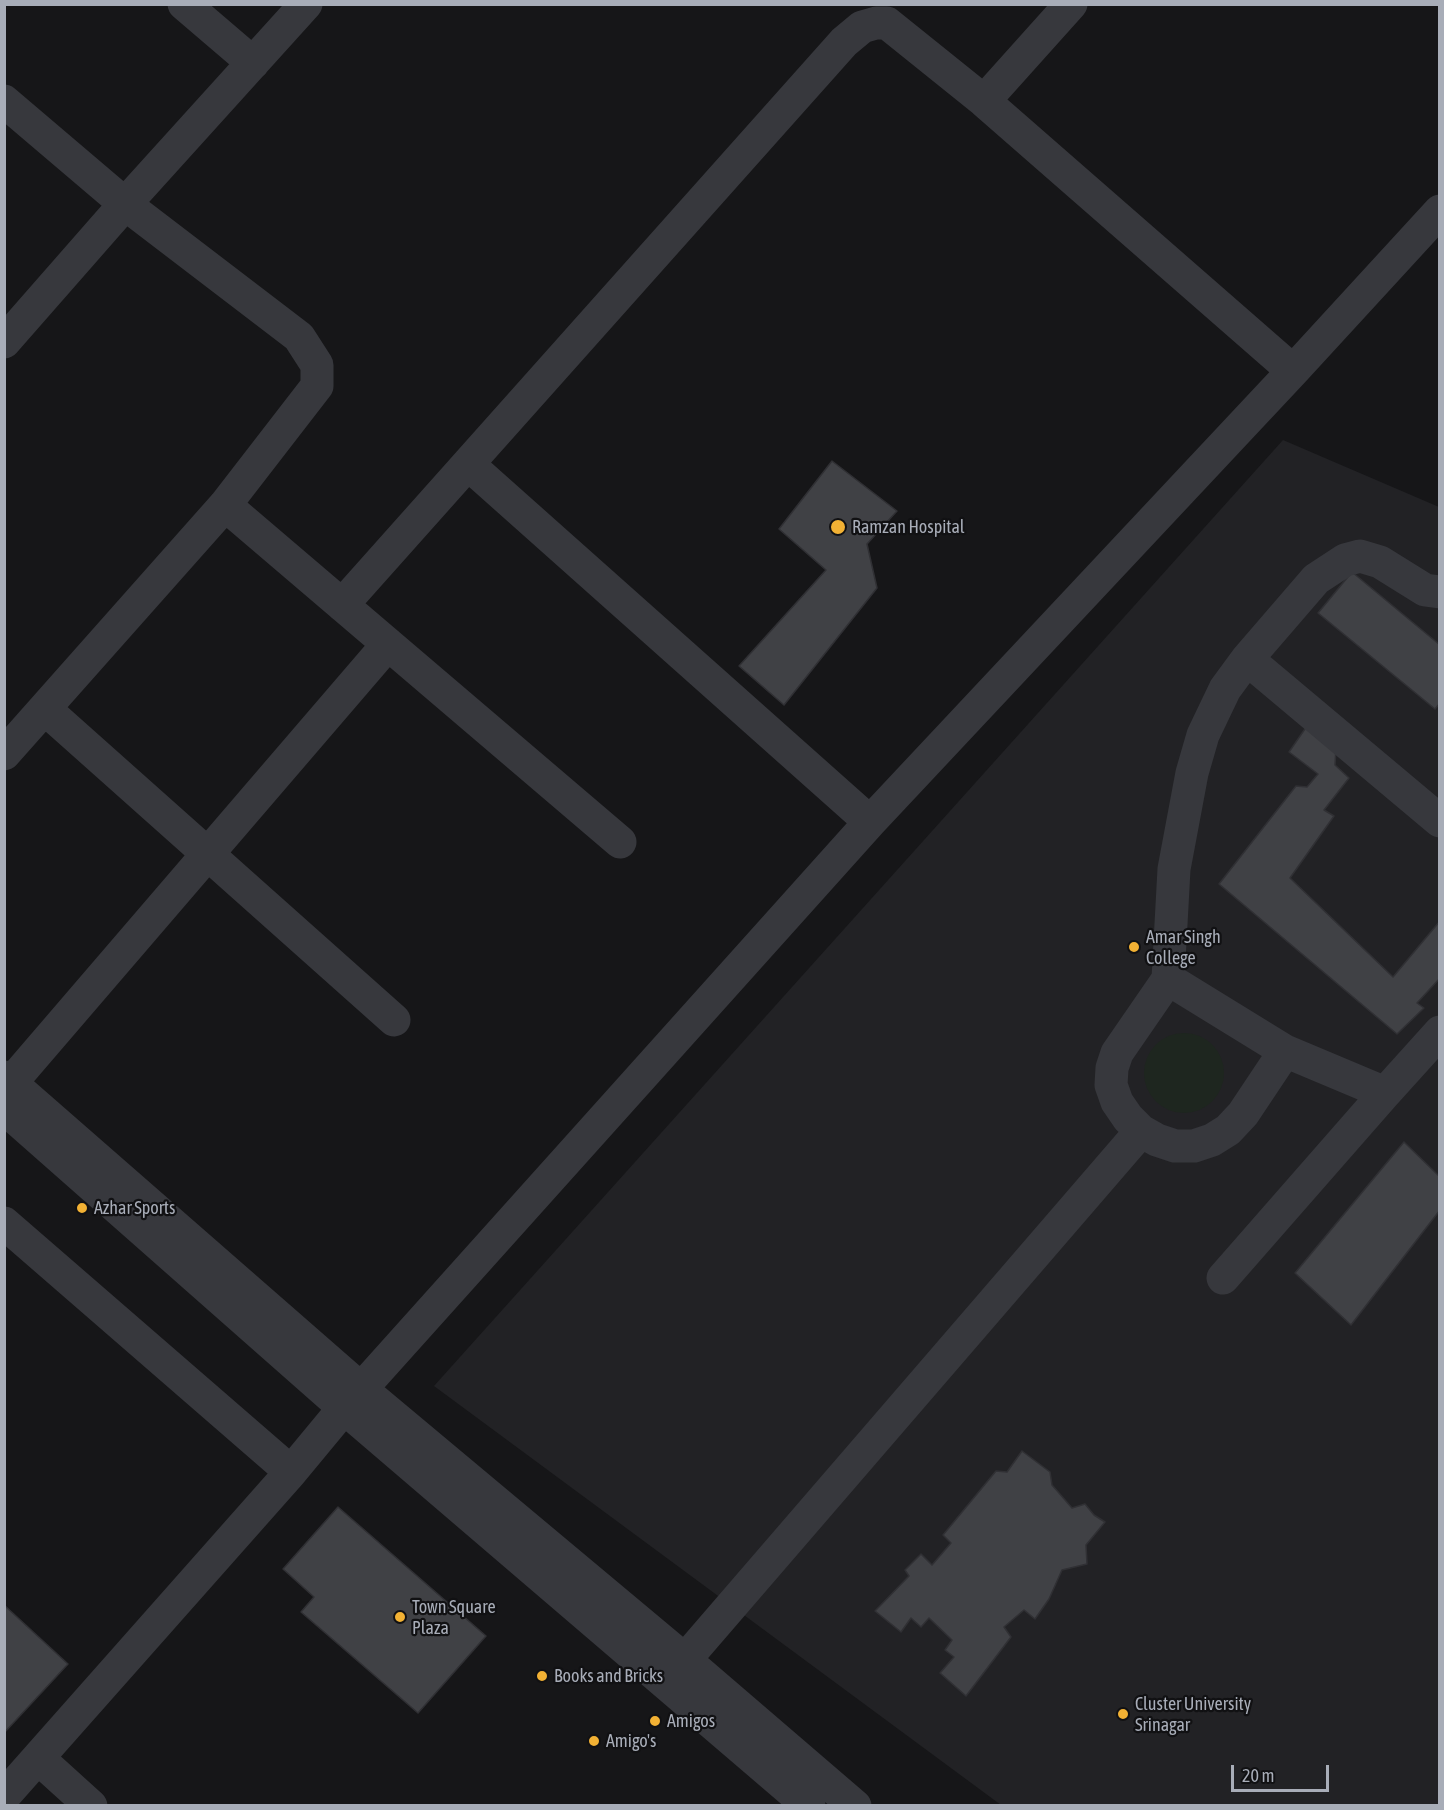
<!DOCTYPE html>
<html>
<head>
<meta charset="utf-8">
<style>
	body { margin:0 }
	#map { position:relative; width:1444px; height:1810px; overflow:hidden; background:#161618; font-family:"Asap Condensed",sans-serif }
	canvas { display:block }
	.frame { position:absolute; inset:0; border:6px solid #a8adb8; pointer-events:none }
	.scale { position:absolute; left:1231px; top:1765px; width:98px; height:27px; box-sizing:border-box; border:3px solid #a8adb8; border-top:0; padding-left:8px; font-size:18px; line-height:21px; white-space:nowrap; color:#a8adb8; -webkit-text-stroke:4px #111113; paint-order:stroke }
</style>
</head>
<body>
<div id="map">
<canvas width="1444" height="1810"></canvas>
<div class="frame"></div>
<div class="scale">20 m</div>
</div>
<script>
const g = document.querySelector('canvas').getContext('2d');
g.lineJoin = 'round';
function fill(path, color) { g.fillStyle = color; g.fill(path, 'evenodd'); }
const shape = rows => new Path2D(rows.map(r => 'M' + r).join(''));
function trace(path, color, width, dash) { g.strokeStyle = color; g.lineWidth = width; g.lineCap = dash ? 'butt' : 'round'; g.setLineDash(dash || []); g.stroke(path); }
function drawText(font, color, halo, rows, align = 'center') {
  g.font = font + ' "Asap Condensed",sans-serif'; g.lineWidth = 4.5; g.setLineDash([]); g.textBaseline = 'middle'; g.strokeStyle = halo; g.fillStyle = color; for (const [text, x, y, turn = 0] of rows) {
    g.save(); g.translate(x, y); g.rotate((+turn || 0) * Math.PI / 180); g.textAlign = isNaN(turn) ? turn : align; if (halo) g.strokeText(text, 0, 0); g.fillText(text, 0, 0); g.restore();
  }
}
const built = shape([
	[1283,440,1439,507,1439,1805,1001,1805,434,1386]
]);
const green = shape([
	'1144 1073a40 40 0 1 1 80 0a40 40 0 1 1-80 0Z'
]);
const building = shape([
	[832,461,897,511,867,544,877,588,784,705,739,666,826,570,779,529,832,461],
	[1352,572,1440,645,1440,703,1435,709,1318,613,1352,572],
	[1307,726,1336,748,1335,765,1349,778,1324,810,1334,816,1290,878,1393,977,1440,921,1440,978,1417,1003,1424,1008,1397,1034,1219,884,1296,786,1307,787,1318,774,1289,752,1307,726],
	[1404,1142,1440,1177,1440,1210,1351,1325,1295,1273,1404,1142],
	[1022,1451,1050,1472,1052,1485,1072,1508,1085,1504,1094,1515,1105,1522,1086,1545,1087,1564,1062,1570,1049,1599,1035,1619,1024,1610,1004,1627,1011,1637,966,1696,940,1673,954,1657,945,1650,952,1640,929,1618,921,1627,911,1618,901,1632,875,1611,909,1576,905,1570,921,1554,932,1565,951,1543,943,1535,996,1471,1007,1472,1022,1451],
	[338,1507,486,1636,418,1713,301,1612,314,1597,283,1569,338,1507],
	[4,1605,68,1664,4,1733,4,1605]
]);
const minor = shape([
	[184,4,253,63],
	[4,101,125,204,299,337,317,365,317,386,225,505,4,754],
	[984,101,1071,4],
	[4,342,125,204,306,4],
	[468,464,870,822],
	[225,505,620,842],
	[1440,592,1425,590,1380,562,1360,556,1345,560,1316,579,1247,659,1225,689,1203,735,1192,773,1174,869,1168,979,1285,1051,1385,1093,1440,1032],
	[342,605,844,42,862,27,876,23,887,23,984,101,1293,371],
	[1247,659,1440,821],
	[45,709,394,1020],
	[1168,979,1117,1053,1112,1068,1111,1085,1117,1102,1128,1118,1141,1131,1157,1140,1175,1146,1194,1146,1212,1140,1228,1130,1243,1114,1285,1051],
	[4,1077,361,1389,685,1660,855,1806],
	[4,1091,388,644],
	[4,1108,344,1408,809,1806],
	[4,1223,291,1472],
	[1223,1278,1385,1093],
	[670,1677,1141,1131],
	[38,1758,91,1806],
	[4,1796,291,1472,344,1408,870,822,1293,371,1440,211]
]);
const markers = [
	[838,527,8,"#f2b134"],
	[1134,947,6,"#f2b134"],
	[82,1208,6,"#f2b134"],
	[400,1617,6,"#f2b134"],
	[542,1676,6,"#f2b134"],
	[1123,1714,6,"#f2b134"],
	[655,1721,6,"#f2b134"],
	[594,1741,6,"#f2b134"]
];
const poiNames = [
	["Ramzan Hospital",852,527],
	["Amar Singh",1146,937],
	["College",1146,958],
	["Azhar Sports",94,1208],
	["Town Square",412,1607],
	["Plaza",412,1628],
	["Books and Bricks",554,1676],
	["Cluster University",1135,1704],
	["Srinagar",1135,1725],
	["Amigos",667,1721],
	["Amigo's",606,1741]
];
fill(built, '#222225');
fill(green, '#1e261f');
fill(building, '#404145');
trace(building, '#303034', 1.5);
trace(minor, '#37383d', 33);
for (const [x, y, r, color] of markers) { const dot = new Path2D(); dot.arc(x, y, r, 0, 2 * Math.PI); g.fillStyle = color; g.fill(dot); trace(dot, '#111113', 2); }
drawText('18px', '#a8adb8', '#111113', poiNames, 'left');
</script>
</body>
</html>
